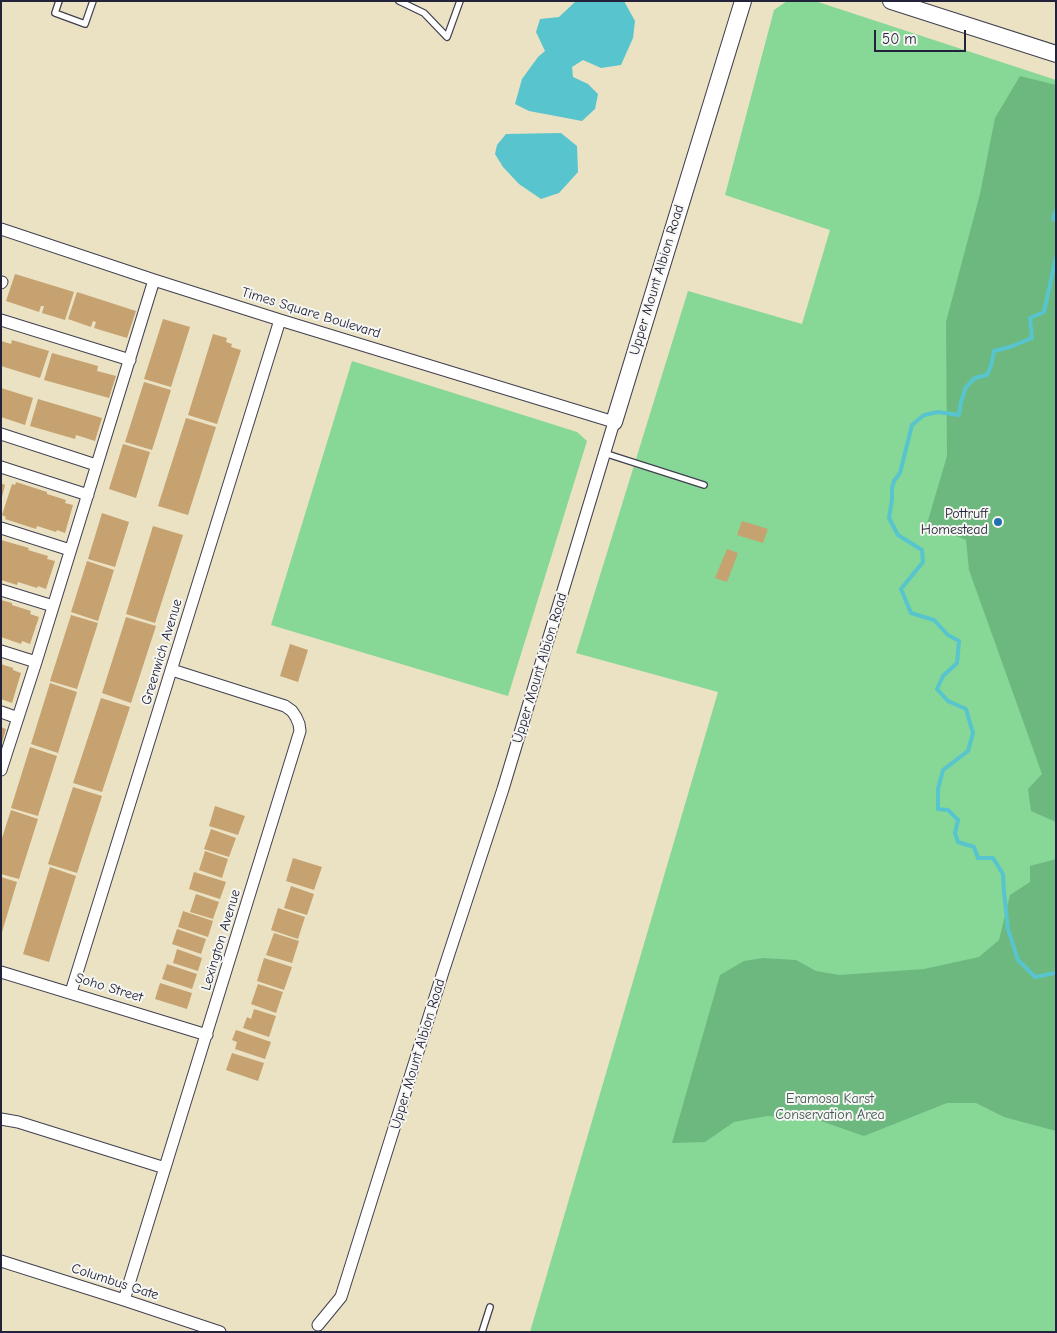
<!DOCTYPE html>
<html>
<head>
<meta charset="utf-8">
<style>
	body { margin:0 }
	#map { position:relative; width:1057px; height:1333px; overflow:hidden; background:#eae2c3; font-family:"Comic Neue",sans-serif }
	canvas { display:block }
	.frame { position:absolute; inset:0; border:2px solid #22223b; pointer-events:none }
	.scale { position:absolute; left:874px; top:30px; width:92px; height:22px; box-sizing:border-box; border:2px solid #22223b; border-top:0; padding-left:6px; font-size:15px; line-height:18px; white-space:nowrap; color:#22223b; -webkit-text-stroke:4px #f6f6f2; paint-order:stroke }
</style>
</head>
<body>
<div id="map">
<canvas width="1057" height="1333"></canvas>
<div class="frame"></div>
<div class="scale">50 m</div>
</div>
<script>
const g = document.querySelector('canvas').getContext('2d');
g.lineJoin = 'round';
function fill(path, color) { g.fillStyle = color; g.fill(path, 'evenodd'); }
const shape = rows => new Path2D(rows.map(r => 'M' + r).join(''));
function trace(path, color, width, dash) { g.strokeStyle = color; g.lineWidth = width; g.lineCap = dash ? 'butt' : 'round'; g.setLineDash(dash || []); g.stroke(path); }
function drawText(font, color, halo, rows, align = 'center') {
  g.font = font + ' "Comic Neue",sans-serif'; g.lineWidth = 4; g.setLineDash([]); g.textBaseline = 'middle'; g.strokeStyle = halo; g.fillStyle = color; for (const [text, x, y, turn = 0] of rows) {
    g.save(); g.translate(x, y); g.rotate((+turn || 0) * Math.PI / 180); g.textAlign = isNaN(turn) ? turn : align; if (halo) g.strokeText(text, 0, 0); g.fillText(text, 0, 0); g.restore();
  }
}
const green = shape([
	[787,1,815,1,1056,80,1056,1332,530,1332,718,692,576,653,688,291,802,324,830,230,725,195,774,10],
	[352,361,577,432,587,441,508,696,271,625]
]);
const forest = shape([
	[1020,76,1056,85,1056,822,1031,811,1028,789,1042,774,969,570,966,540,927,524,947,456,946,322,980,194,995,118],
	[1056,859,1056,1131,1004,1117,976,1103,947,1103,864,1136,815,1119,767,1116,734,1122,705,1142,672,1143,720,975,744,961,763,958,796,960,816,971,839,975,924,969,979,957,999,940,1010,895,1030,882,1030,866]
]);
const water = shape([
	[576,1,624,1,635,21,633,38,621,65,601,68,583,60,572,67,573,77,588,84,598,94,595,109,582,121,529,111,515,104,522,79,538,57,545,51,536,32,540,19,559,17],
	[561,133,577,146,578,172,559,193,541,199,519,184,503,167,495,154,497,145,506,134]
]);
const stream = shape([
	[1056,211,1053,218,1056,221],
	[1055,973,1035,977,1018,960,1008,929,1004,892,1003,874,993,858,978,858,974,847,958,842,955,833,958,820,948,810,938,809,938,789,943,770,968,751,973,733,966,709,948,701,937,689,943,676,957,663,959,641,948,635,934,620,911,613,901,589,923,562,922,550,898,535,889,518,892,500,892,488,894,481,900,473,912,425,924,415,938,412,959,415,961,402,966,387,975,378,987,375,991,366,994,351,1010,347,1032,338,1030,318,1044,312,1056,257]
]);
const building = shape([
	[15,274,74,292,65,320,42,313,44,306,41,306,39,312,6,301],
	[77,292,136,311,127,338,94,328,96,322,93,321,91,327,68,319],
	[163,319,190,327,171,387,144,379],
	[213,334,227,338,226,342,232,344,231,347,241,350,217,424,188,415],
	[12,340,49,351,40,378,1,366,1,341,11,344],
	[52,353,98,366,97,371,116,376,109,398,44,380],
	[144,382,171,390,152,450,125,442],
	[1,388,33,398,25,425,1,417],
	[38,399,102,418,95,441,76,435,75,439,30,426],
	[186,418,216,427,188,515,158,506],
	[123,444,150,452,136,498,109,489],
	[16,482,47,492,47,494,66,500,65,503,73,505,65,533,57,530,56,532,37,526,36,529,5,519,6,517,2,515,12,484,15,485],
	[1,483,5,485,2,497,1,497],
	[102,513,129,522,115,567,88,559],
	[742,521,768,529,763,543,737,535],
	[153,526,183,535,155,623,126,614],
	[1,540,29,548,28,550,48,556,47,559,55,561,46,589,38,586,37,588,18,582,17,585,1,580],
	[727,549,738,553,727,582,715,578],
	[87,561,114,570,98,621,71,612],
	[1,600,12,603,12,605,31,611,30,614,39,617,30,644,22,641,21,644,1,637],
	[71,615,98,623,77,689,50,681],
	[126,617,156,626,131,703,102,693],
	[290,644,308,650,298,682,280,676],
	[1,664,13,668,13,670,21,673,12,703,1,699],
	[50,683,77,692,58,753,31,744],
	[101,698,130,707,102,792,73,783],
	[1,727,6,729,2,743,1,743],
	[30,747,57,756,38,816,11,808],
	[73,787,102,796,77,873,48,864],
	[215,806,245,816,238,835,209,826],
	[11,810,38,819,19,879,1,874,1,841],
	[211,829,236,838,229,857,204,849],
	[205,851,228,859,222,878,199,870],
	[293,858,322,867,314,890,286,881],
	[50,867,76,876,49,962,23,954],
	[194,872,226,882,220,899,189,889],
	[1,877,17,882,2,932,1,932],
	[291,886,314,894,307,915,284,908],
	[196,894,219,902,213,919,190,912],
	[278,908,305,917,298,939,271,930],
	[183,911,213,921,208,937,178,927],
	[177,929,206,939,201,954,172,944],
	[274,933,299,941,292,963,266,955],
	[177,949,202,958,198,971,173,963],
	[264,958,292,967,284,990,257,981],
	[167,964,197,974,192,989,162,979],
	[160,983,192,993,187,1009,155,999],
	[258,984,283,992,276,1013,251,1004],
	[254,1009,276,1016,269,1037,243,1028,247,1017,251,1019],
	[236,1030,271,1042,265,1059,235,1049,237,1042,232,1040],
	[232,1053,264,1063,258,1081,226,1070]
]);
const lane = shape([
	[59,1,55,13,85,24,93,1],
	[399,1,424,13,447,37,460,1],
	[604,453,704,485],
	[482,1332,490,1307]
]);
const street = shape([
	[1,229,154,280,280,320,614,422,503,789,443,972,341,1297,318,1325],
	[1,283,2,282],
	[1,320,130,360],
	[1,434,96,465],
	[1,467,88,495],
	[1,528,70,550],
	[1,590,53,606],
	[1,651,36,662],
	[1,712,18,718],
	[1,770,36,662,154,280],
	[1,972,207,1035],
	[71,992,280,320],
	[1,1119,18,1122,165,1168],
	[1,1261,124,1300,220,1332],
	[124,1300,300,731,299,724,296,717,292,711,285,706,172,670]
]);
const secondary = shape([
	[891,1,1056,54],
	[614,422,743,1]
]);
const markers = [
	[998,522,5,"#1f6fb2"]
];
const streetNames = [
	["Upper Mount Albion Road",657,280,-73],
	["Times Square Boulevard",311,313,17],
	["Greenwich Avenue",162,652,-73],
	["Upper Mount Albion Road",540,668,-73],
	["Lexington Avenue",221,940,-73],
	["Soho Street",109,988,17],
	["Upper Mount Albion Road",418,1054,-73],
	["Columbus Gate",115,1282,18]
];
const poiNames = [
	["Pottruff",988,514],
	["Homestead",988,530]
];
const parkNames = [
	["Eramosa Karst",830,1099],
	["Conservation Area",830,1115]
];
fill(green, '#87d796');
fill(forest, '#6db87f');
fill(water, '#57c4ce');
trace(stream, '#57c4ce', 4);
fill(building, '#c6a270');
trace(lane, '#403f4f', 8);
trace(street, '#403f4f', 13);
trace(secondary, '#403f4f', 18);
trace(lane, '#fff', 5.5);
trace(street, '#fff', 11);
trace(secondary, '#fff', 16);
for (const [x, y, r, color] of markers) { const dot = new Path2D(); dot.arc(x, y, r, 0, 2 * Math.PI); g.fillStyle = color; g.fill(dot); trace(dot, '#f6f6f2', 2); }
drawText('14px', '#22223b', '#f6f6f2', streetNames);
drawText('14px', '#22223b', '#f6f6f2', poiNames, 'right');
drawText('14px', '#405856', '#f6f6f2', parkNames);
</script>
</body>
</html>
